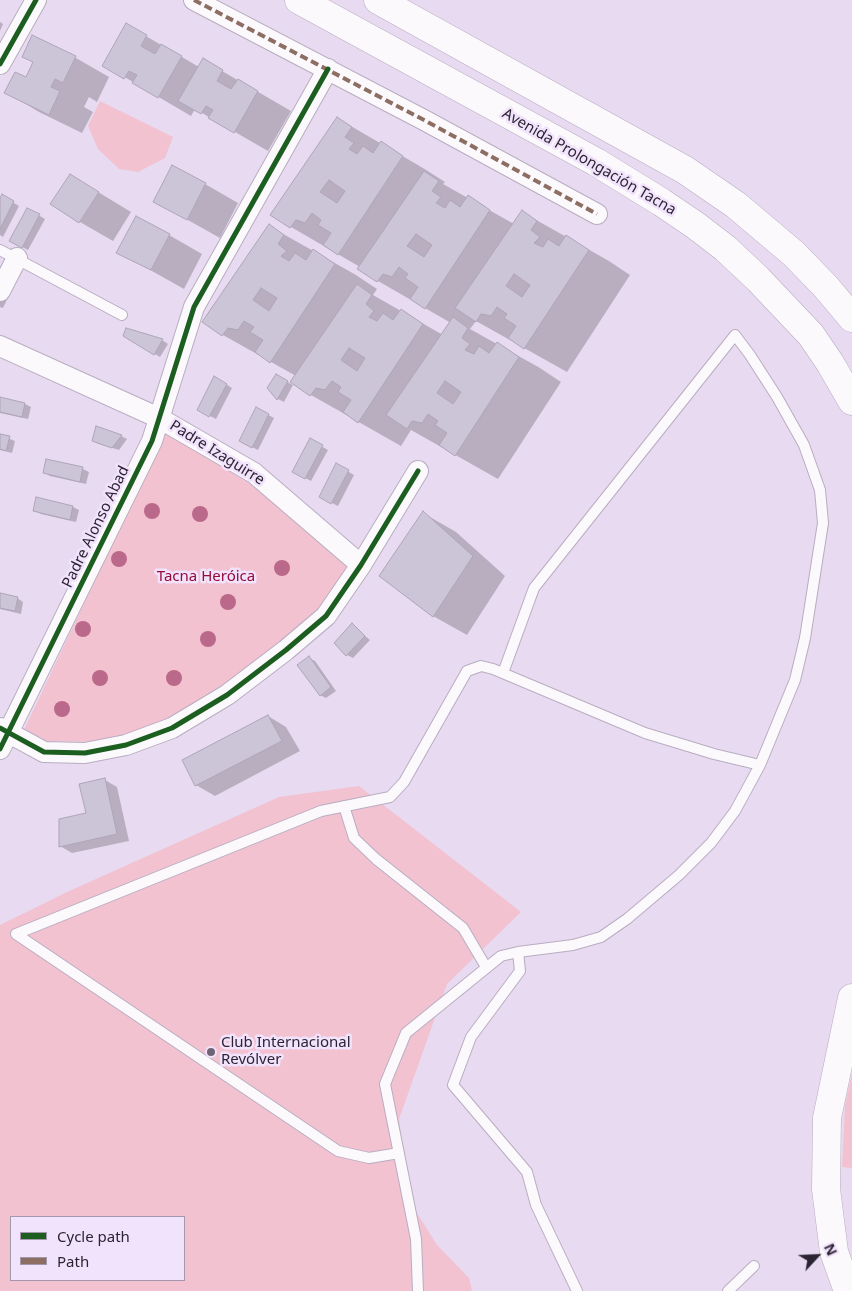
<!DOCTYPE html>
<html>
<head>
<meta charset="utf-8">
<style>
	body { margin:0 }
	#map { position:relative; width:852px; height:1291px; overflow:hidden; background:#e8daf1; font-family:"Noto Sans",sans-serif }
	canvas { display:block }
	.legend { position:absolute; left:10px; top:1216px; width:175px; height:65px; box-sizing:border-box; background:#f2e3fc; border:1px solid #a397ac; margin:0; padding:6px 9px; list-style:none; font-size:15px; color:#2d2433 }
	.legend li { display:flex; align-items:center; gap:10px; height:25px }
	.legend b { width:25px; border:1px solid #a397ac }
	.north { position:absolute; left:792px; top:1231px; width:50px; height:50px; -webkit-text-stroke:4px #f2e3fc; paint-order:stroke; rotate:65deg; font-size:14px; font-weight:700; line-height:20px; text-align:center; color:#2d2433 }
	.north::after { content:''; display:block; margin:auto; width:18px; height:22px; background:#2d2433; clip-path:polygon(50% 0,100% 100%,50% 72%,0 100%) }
</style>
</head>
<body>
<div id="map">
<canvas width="852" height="1291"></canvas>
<ul class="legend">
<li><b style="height:6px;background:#1b5e20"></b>Cycle path</li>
<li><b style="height:6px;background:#8d6e63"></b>Path</li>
</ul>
<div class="north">N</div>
</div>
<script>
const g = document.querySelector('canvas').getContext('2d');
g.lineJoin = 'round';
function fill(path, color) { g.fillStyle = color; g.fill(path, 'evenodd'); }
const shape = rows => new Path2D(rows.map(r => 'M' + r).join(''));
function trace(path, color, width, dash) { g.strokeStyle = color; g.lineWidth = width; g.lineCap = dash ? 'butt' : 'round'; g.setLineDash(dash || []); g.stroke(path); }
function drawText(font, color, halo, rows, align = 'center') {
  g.font = font + ' "Noto Sans",sans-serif'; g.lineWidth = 5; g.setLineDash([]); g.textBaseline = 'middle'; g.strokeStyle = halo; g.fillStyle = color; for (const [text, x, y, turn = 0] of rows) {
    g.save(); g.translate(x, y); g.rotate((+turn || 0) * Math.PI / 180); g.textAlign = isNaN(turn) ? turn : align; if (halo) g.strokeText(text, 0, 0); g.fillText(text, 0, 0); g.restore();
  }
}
const green = shape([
	[100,101,173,137,165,158,138,172,119,169,98,149,88,126],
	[166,431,250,484,352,567,319,612,275,650,222,687,161,722,104,742,39,741,22,734],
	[359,786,521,912,447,984,399,1119,410,1202,437,1245,469,1278,472,1291,0,1291,0,925,67,892,279,797],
	[11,1217,184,1217,184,1280,11,1280],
	[852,1073,852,1168,842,1167,845,1105]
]);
const shadow = shape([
	[0,22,3,24,0,31],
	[127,25,199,67,203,60,291,111,268,151,195,109,191,116,104,65],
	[33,37,76,58,109,77,97,102,89,97,84,107,93,112,82,133,39,112,6,92,26,79,34,63],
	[337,118,423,168,445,182,443,184,514,224,522,212,609,261,630,275,567,372,476,321,470,329,540,368,561,382,498,479,411,430,401,446,311,395,292,382,296,376,223,335,204,322,269,226,356,275,377,289,373,295,443,335,451,323,378,281,359,268,360,267,291,227,272,214],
	[70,175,131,212,113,241,80,222],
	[205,184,238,203,220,238,154,201],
	[2,196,19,206,3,237,0,235,0,200],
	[28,209,45,219,28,250,11,241],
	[169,235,202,254,184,289,118,252],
	[0,272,16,281,3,308,0,307],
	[124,336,162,340,168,344,160,357],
	[276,376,293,385,284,402,278,399,269,388],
	[215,378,232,388,216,419,198,410],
	[0,398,25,404,31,407,28,419,0,413],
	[257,409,274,418,258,450,246,444],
	[97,428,121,436,127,439,119,450,99,444,94,441],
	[0,435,15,441,12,453,0,450],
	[310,440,328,450,311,481,294,472],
	[47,460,83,469,89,472,86,484,50,476,44,472],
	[337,465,354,475,338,506,320,497],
	[37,499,73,507,79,510,76,522,41,514,35,511],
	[423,513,456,532,505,576,467,635,433,616],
	[0,594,17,598,23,602,21,614,0,609],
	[352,625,370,640,353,658,347,655],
	[309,658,315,661,336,691,326,698,320,695],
	[268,716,286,727,300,751,215,796,196,785],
	[105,780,117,787,129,841,72,853,60,846,88,814]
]);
const building = shape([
	[126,23,147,35,141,46,155,54,161,44,182,56,158,98,132,83,137,75,129,71,124,79,102,66,126,23],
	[32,35,76,56,63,83,55,79,51,87,60,91,49,115,4,93,15,72,26,77,33,62,22,57,32,35],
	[203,58,223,70,217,81,231,89,238,79,258,91,234,133,208,118,213,110,206,106,201,114,178,101,203,58],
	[337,117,352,127,345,137,354,143,349,149,357,154,363,146,373,153,381,141,403,156,338,255,323,245,331,233,318,225,321,220,312,213,305,223,296,220,290,228,270,215,337,117],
	[329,180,345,191,337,203,320,192,329,180],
	[172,165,206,183,187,220,153,202,172,165],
	[424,171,439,181,432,191,441,197,436,203,445,208,450,200,460,207,468,195,490,210,425,309,410,299,418,287,405,278,408,274,399,267,392,277,383,274,377,282,357,269,424,171],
	[416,234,432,245,424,257,407,246,416,234],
	[70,174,99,192,79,223,50,204,70,174],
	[2,194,14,201,0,229,0,198,2,194],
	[27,208,40,214,22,248,9,241,27,208],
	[522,210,537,221,531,230,540,237,534,243,543,247,548,239,559,246,566,235,589,250,524,349,508,338,516,326,504,318,507,314,497,307,491,316,481,314,476,322,455,308,522,210],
	[514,274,530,285,522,297,506,286,514,274],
	[136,216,170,234,151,270,116,253,136,216],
	[269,224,284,235,278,244,287,251,281,256,289,261,295,253,306,260,313,249,335,264,270,363,255,352,263,340,250,332,254,327,244,321,238,330,228,328,222,336,202,322,269,224],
	[261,288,277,298,269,311,253,300,261,288],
	[357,284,372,295,366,304,374,311,369,317,377,321,383,313,393,320,401,309,423,324,358,423,343,412,351,400,338,392,341,387,332,381,325,390,316,388,310,396,290,382,357,284],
	[349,348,365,358,357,371,341,360,349,348],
	[453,317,468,328,462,338,470,344,465,350,474,354,479,346,489,353,497,342,519,357,455,456,439,445,447,433,435,425,438,421,428,414,422,423,412,421,407,429,386,415,453,317],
	[445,381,461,392,453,404,437,393,445,381],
	[126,328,163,339,154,355,123,336,126,328],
	[276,374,288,381,277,400,267,388,276,374],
	[214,376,227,384,209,417,197,410,214,376],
	[0,397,25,403,22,417,0,412,0,397],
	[256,407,269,414,252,448,239,441,256,407],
	[96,426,122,435,112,448,92,441,96,426],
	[0,434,10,436,6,451,0,449,0,434],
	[310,438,323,445,305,479,292,472,310,438],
	[46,459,83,467,80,482,43,473,46,459],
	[336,463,349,470,331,504,319,497,336,463],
	[36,497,73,506,70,520,33,511,36,497],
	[423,511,473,556,433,617,379,576,423,511],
	[0,593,18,597,15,611,0,608,0,593],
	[352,623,365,636,346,656,334,643,352,623],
	[309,656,331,687,320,696,297,665,309,656],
	[268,715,282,741,195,786,182,760,268,715],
	[105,778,117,834,59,847,59,819,86,813,79,784,105,778]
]);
const service = shape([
	[0,250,122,315],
	[344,806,354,838,376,859,463,928,486,967],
	[16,934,321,811,390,797,404,782,467,671,481,666,493,669,645,733,714,754,760,765],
	[16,934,338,1151,369,1158,399,1153],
	[518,952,520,971,471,1037,453,1085,527,1172,536,1205,577,1291],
	[418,1291,416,1239,385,1084,406,1033,501,956,518,952,573,945,601,937,627,919,679,875,711,843,735,811,760,765,795,680,805,638,823,523,820,490,804,445,777,397,750,355,735,335,534,588,503,673],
	[728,1291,754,1266]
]);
const minor = shape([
	[194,0,424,120,597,214],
	[0,64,36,0],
	[0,291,17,258],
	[0,346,159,418,254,473,361,565],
	[0,728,44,752,85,753,126,745,172,728,227,695,286,650,326,616,361,565,418,471],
	[0,749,152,441,194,307,328,69]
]);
const secondary = shape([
	[299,0,596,162,661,202,695,225,725,248,758,279,811,335,830,363,852,401],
	[378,0,685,170,736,205,794,254,826,287,852,318],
	[848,1291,834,1252,826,1189,827,1118,852,998]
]);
const quiet = shape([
	[194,0,424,120,597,214]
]);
const cycleway = shape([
	[0,64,36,0],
	[0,728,44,752,85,753,126,745,172,728,227,695,286,650,326,616,361,565,418,471],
	[0,749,152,441,194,307,328,69]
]);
const trees = [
	[152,511],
	[200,514],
	[119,559],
	[282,568],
	[228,602],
	[83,629],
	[208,639],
	[100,678],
	[174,678],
	[62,709]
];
const markers = [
	[211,1052,5,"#6e6476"]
];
const streetNames = [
	["Avenida Prolongación Tacna",589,162,30],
	["Padre Izaguirre",217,453,32],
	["Padre Alonso Abad",96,527,-64]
];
const parkNames = [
	["Tacna Heróica",206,577]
];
const poiNames = [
	["Club Internacional",221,1043],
	["Revólver",221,1060]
];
fill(green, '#f2c2d1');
fill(shadow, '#0003');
fill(building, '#ccc5d7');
trace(building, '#ada5b7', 1);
trace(service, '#b8adc0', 12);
trace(minor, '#b8adc0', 22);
trace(secondary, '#b8adc0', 29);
trace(service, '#fcf9fd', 10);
trace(minor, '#fcf9fd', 20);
trace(secondary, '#fcf9fd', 28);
trace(quiet, '#8d6e63', 4, [8, 4]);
trace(cycleway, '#1b5e20', 5);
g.fillStyle = '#bb698b';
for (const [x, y] of trees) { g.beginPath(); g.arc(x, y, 8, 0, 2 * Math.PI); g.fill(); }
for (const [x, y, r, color] of markers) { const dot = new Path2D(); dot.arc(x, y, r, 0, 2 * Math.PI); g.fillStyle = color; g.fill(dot); trace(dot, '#f2e3fc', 2); }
drawText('15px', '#2d2433', '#f2e3fc', streetNames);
drawText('15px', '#960c38', '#f2e3fc', parkNames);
drawText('15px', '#2d2433', '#f2e3fc', poiNames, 'left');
</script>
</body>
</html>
